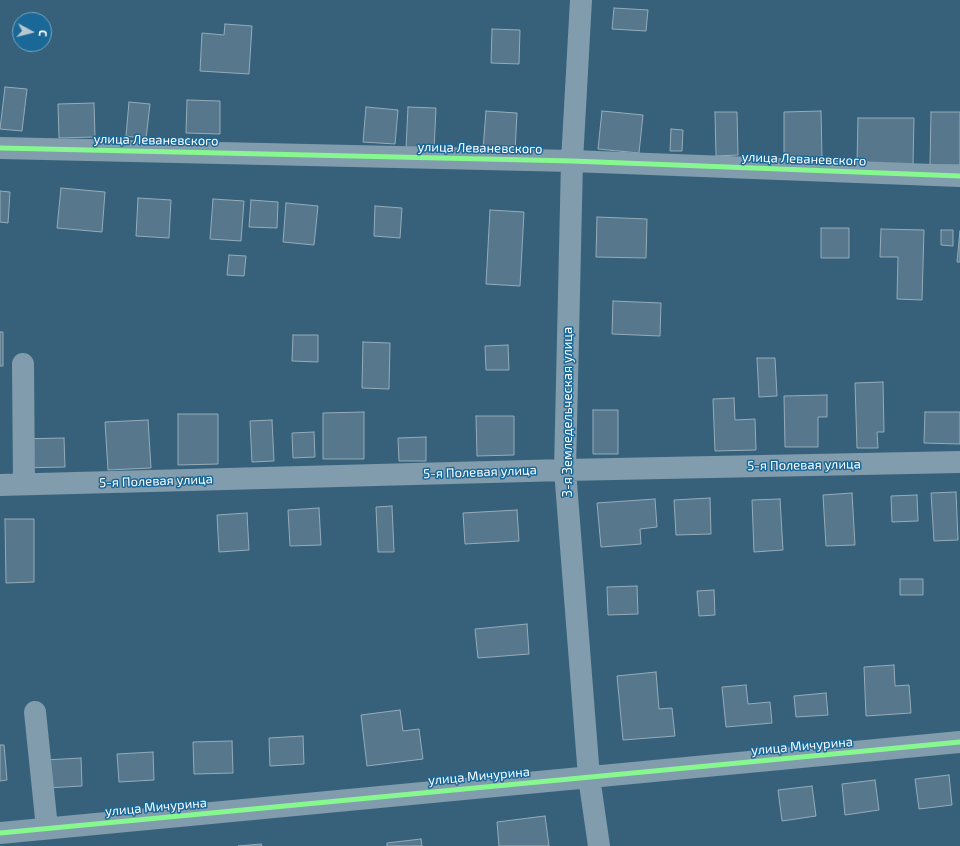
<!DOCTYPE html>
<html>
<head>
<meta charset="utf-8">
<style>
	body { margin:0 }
	#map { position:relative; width:960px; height:846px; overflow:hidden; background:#37617a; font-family:"Exo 2",sans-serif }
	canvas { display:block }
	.north { position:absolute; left:12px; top:12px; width:40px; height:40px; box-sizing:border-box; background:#1a6897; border:1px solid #76a4c1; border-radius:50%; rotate:97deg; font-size:11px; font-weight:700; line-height:16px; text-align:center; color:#fff }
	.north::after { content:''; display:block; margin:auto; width:14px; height:18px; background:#b9c8d0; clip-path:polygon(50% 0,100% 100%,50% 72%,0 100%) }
</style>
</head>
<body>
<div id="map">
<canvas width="960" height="846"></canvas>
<div class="north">С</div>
</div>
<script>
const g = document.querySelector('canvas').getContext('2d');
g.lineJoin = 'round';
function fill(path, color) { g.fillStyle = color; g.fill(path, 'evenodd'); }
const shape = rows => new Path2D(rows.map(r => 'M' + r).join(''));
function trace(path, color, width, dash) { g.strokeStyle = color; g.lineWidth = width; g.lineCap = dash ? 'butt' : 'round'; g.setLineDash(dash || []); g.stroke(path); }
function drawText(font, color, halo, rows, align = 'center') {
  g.font = font + ' "Exo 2",sans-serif'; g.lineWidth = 3; g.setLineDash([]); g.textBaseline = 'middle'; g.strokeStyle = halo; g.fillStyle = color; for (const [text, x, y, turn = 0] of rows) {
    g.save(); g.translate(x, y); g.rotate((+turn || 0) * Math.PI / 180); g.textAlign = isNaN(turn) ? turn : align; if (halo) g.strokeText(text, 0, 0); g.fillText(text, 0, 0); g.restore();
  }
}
const building = shape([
	[614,8,648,10,646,31,612,29,614,8],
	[225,24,252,26,249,74,200,71,202,33,224,35,225,24],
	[492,29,520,30,519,64,491,63,492,29],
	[5,87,27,89,22,131,0,129,5,87],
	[187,100,220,101,220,134,186,133,187,100],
	[129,102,150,104,146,139,126,136,129,102],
	[94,103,95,137,59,138,58,104,94,103],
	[366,107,398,110,395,144,363,142,366,107],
	[408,107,436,108,434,150,406,149,408,107],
	[486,111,517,113,515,152,483,150,486,111],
	[602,111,643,115,639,153,598,149,602,111],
	[821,111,822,158,784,159,784,112,821,111],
	[715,112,737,112,738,155,716,156,715,112],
	[931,112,960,112,960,165,930,165,931,112],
	[858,118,914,118,913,164,857,164,858,118],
	[671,129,683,130,682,151,670,151,671,129],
	[61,188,105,192,102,232,57,228,61,188],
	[0,191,10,192,8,223,0,222,0,191],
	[138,198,171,200,169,238,136,236,138,198],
	[213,199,244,201,241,241,210,239,213,199],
	[251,200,278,202,277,228,249,227,251,200],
	[286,203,318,206,314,245,283,242,286,203],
	[375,206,402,208,400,238,374,236,375,206],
	[490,210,524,212,520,286,486,284,490,210],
	[597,217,647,219,646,258,596,257,597,217],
	[821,228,849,228,849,258,821,258,821,228],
	[881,229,924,230,922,300,897,299,898,257,880,257,881,229],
	[941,230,953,230,953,246,941,245,941,230],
	[960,231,960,262,957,262,960,231],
	[229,255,246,256,244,276,227,275,229,255],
	[613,301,661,303,660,336,612,334,613,301],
	[0,332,3,332,3,366,0,366,0,332],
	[293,335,318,335,318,362,292,361,293,335],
	[363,342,390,343,389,389,362,388,363,342],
	[508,345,509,370,486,370,485,346,508,345],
	[757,358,775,358,777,396,759,397,757,358],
	[883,382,884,432,877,432,878,448,857,448,855,383,883,382],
	[827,395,827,417,818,417,818,447,785,447,784,396,827,395],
	[734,398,735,420,755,419,756,450,715,451,713,399,734,398],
	[593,410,618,410,618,454,593,454,593,410],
	[364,412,364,459,323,459,323,413,364,412],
	[925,412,960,412,960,444,924,443,925,412],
	[178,414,218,414,218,464,178,465,178,414],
	[476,416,514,416,514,455,477,456,476,416],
	[148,420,151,468,108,470,105,422,148,420],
	[272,420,274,461,252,462,250,421,272,420],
	[314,432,315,457,293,458,292,433,314,432],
	[426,437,426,461,399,461,398,438,426,437],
	[64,438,65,467,19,468,18,439,64,438],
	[956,492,958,540,934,541,931,493,956,492],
	[852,493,855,545,826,546,823,495,852,493],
	[917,495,918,521,892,522,891,496,917,495],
	[710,498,711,534,676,535,674,500,710,498],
	[655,499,657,527,640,529,641,544,601,547,597,503,655,499],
	[780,499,783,550,754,552,752,500,780,499],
	[392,506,394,552,378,552,376,507,392,506],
	[319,508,321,545,290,546,288,510,319,508],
	[517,510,519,541,465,544,463,513,517,510],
	[247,513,249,550,219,552,217,515,247,513],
	[5,519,34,519,34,582,6,583,5,519],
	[900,579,923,579,923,595,900,595,900,579],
	[637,586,638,614,608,615,607,587,637,586],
	[714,590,715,615,699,616,697,591,714,590],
	[527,624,529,654,478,658,475,629,527,624],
	[894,665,895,686,909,685,911,713,866,716,864,667,894,665],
	[656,672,659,709,672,708,675,736,623,740,617,676,656,672],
	[746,685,748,704,770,702,772,723,726,727,722,687,746,685],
	[826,693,828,715,796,717,794,696,826,693],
	[400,710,403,731,419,729,423,759,367,766,361,715,400,710],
	[303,736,304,764,270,766,269,738,303,736],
	[232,741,233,773,194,774,193,742,232,741],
	[0,745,4,745,7,780,0,781,0,745],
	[153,752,154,780,119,782,117,754,153,752],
	[81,758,82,786,47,788,45,760,81,758],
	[949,775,952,805,919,809,915,779,949,775],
	[875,780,879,810,845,815,842,784,875,780],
	[812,786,816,816,782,821,778,790,812,786],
	[545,816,549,846,499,846,497,822,545,816],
	[421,839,422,846,387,846,387,843,421,839],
	[261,844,262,846,238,846,261,844]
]);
const minor = shape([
	[581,0,572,161,565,470,589,777,599,846],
	[0,148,572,161,960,176],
	[23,364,24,484],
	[0,485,565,470,960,462],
	[35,712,47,828],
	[0,833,960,742]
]);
const cycleway = shape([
	[0,148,572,161,960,176],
	[0,833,960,742]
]);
const streetNames = [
	["улица Леваневского",156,140,1],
	["улица Леваневского",480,148,1],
	["улица Леваневского",804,159,2],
	["3-я Земледельческая улица",568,412,-90],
	["5-я Полевая улица",804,465,-1],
	["5-я Полевая улица",480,472,-2],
	["5-я Полевая улица",156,481,-2],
	["улица Мичурина",802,746,-5],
	["улица Мичурина",479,776,-5],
	["улица Мичурина",156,807,-5]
];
fill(building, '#57788c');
trace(building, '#94acba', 1);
trace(minor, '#809cad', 22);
trace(cycleway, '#87f88f', 5);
drawText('13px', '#fff', '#1a6897', streetNames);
</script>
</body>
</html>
